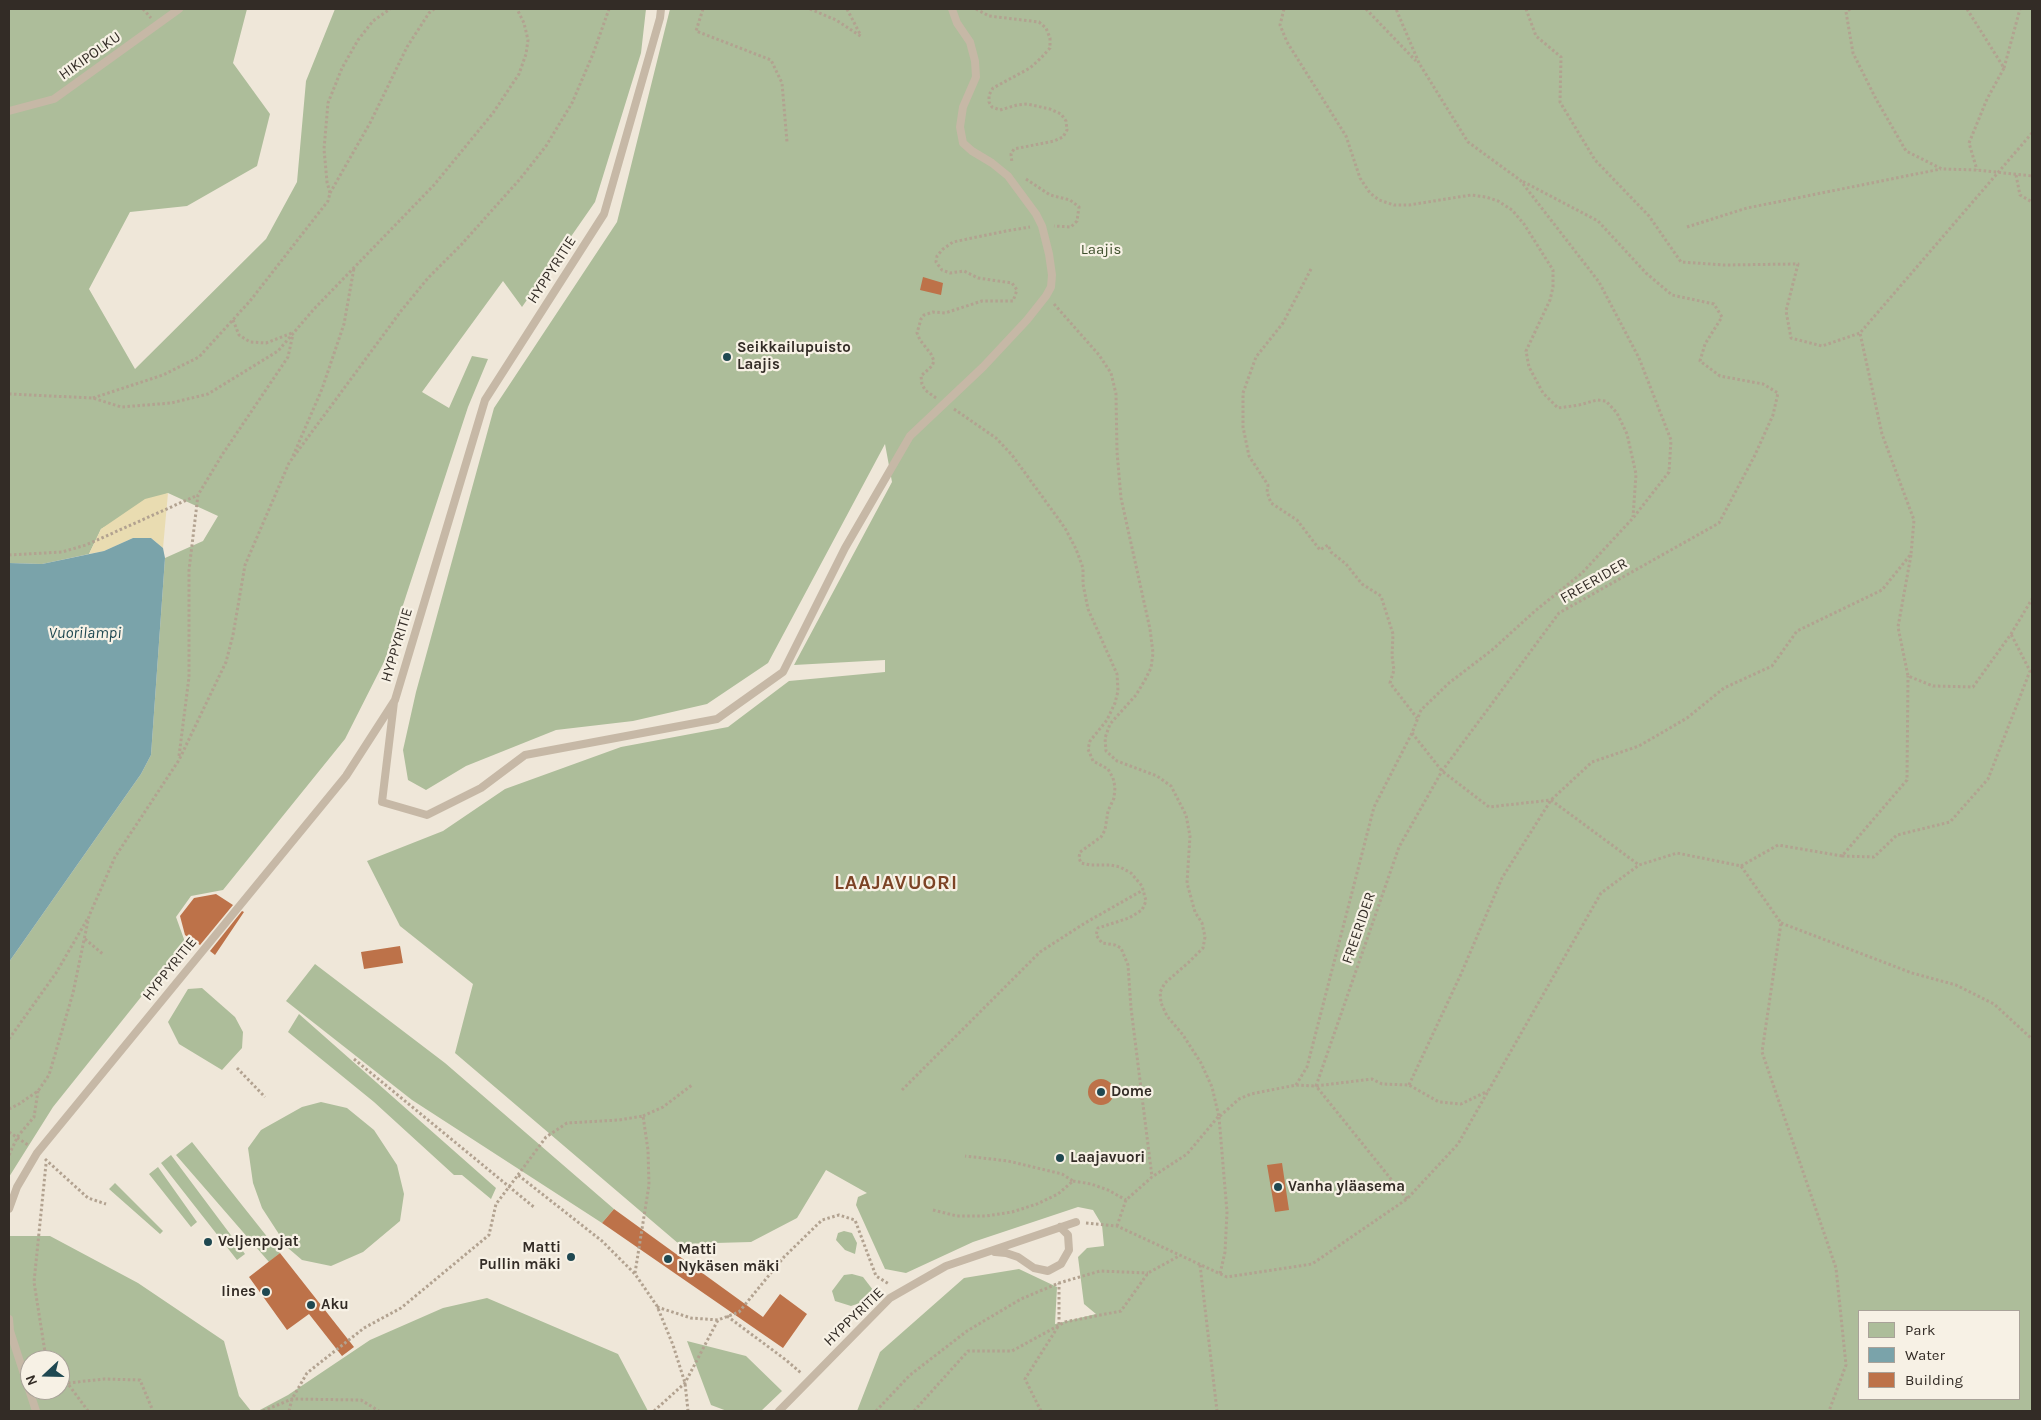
<!DOCTYPE html>
<html>
<head>
<meta charset="utf-8">
<style>
	body { margin:0 }
	#map { position:relative; width:2041px; height:1420px; overflow:hidden; background:#efe7d9; font-family:Karla,sans-serif }
	canvas { display:block }
	.frame { position:absolute; inset:0; border:10px solid #332c26; pointer-events:none }
	.legend { position:absolute; left:1858px; top:1310px; width:162px; height:90px; box-sizing:border-box; background:#f7f1e5; border:1px solid #a9a299; margin:0; padding:6px 9px; list-style:none; font-size:15px; color:#332c26 }
	.legend li { display:flex; align-items:center; gap:10px; height:25px }
	.legend b { width:25px; border:1px solid #a9a299 }
	.north { position:absolute; left:20px; top:1350px; width:50px; height:50px; box-sizing:border-box; background:#f7f1e5; border:1px solid #a9a299; border-radius:50%; rotate:249deg; font-size:14px; font-weight:700; line-height:20px; text-align:center; color:#332c26 }
	.north::after { content:''; display:block; margin:auto; width:18px; height:22px; background:#1f4851; clip-path:polygon(50% 0,100% 100%,50% 72%,0 100%) }
</style>
</head>
<body>
<div id="map">
<canvas width="2041" height="1420"></canvas>
<div class="frame"></div>
<ul class="legend">
<li><b style="height:14px;background:#adbd9a"></b>Park</li>
<li><b style="height:14px;background:#7aa3aa"></b>Water</li>
<li><b style="height:14px;background:#bd7249"></b>Building</li>
</ul>
<div class="north">N</div>
</div>
<script>
const g = document.querySelector('canvas').getContext('2d');
g.lineJoin = 'round';
function fill(path, color) { g.fillStyle = color; g.fill(path, 'evenodd'); }
const shape = rows => new Path2D(rows.map(r => 'M' + r).join(''));
function trace(path, color, width, dash) { g.strokeStyle = color; g.lineWidth = width; g.lineCap = dash ? 'butt' : 'round'; g.setLineDash(dash || []); g.stroke(path); }
function drawText(font, color, halo, rows, align = 'center') {
  g.font = font + ' Karla,sans-serif'; g.lineWidth = 4.5; g.setLineDash([]); g.textBaseline = 'middle'; g.strokeStyle = halo; g.fillStyle = color; for (const [text, x, y, turn = 0] of rows) {
    g.save(); g.translate(x, y); g.rotate((+turn || 0) * Math.PI / 180); g.textAlign = isNaN(turn) ? turn : align; if (halo) g.strokeText(text, 0, 0); g.fillText(text, 0, 0); g.restore();
  }
}
const green = shape([
	[9,9,247,9,233,63,270,114,257,166,187,206,130,212,89,289,135,369,266,239,297,182,306,81,335,9,646,9,641,53,595,202,522,307,503,281,422,392,449,408,472,356,488,359,468,407,385,660,345,739,223,890,191,896,176,917,185,942,53,1107,9,1177,9,962,141,774,151,755,165,558,203,541,218,516,168,493,101,529,89,554,42,564,9,563],
	[670,9,2032,9,2032,1411,857,1411,880,1352,964,1278,1019,1269,1057,1287,1055,1324,1096,1314,1084,1304,1078,1257,1087,1248,1104,1246,1102,1225,1093,1210,1078,1207,973,1242,906,1273,885,1269,856,1205,858,1197,867,1193,826,1170,797,1218,751,1242,679,1244,455,1053,473,984,400,926,367,861,443,831,505,789,621,747,728,727,789,681,885,672,885,660,794,665,892,482,885,444,768,663,707,704,633,721,556,730,466,766,426,790,408,780,403,750,416,692,494,408,617,222],
	[1860,1311,2020,1311,2020,1399,1860,1399],
	[315,964,445,1063,614,1209,602,1223,412,1100,286,1001],
	[202,988,235,1017,243,1032,242,1048,222,1070,179,1044,168,1022,188,989],
	[299,1014,496,1188,491,1199,462,1175,454,1175,374,1102,288,1032],
	[321,1102,347,1108,374,1130,397,1165,404,1194,400,1221,363,1252,331,1266,302,1260,288,1248,262,1208,253,1183,248,1148,261,1130,302,1107],
	[192,1142,280,1253,269,1262,176,1155],
	[171,1155,245,1254,237,1260,161,1163],
	[158,1167,197,1222,191,1227,149,1174],
	[115,1183,163,1231,160,1234,109,1189],
	[844,1231,852,1233,857,1243,855,1254,845,1250,836,1240,838,1233],
	[9,1236,50,1236,138,1283,224,1341,239,1396,251,1411,9,1411],
	[30,1360,60,1360,60,1390,30,1390],
	[852,1274,863,1277,873,1290,866,1301,851,1306,835,1301,832,1291,844,1275],
	[487,1298,618,1354,648,1411,258,1411,288,1395,370,1340,443,1308],
	[687,1341,746,1356,782,1391,761,1411,727,1411,711,1405]
]);
const sand = shape([
	[168,493,163,548,151,538,133,538,104,551,89,554,101,529,145,499]
]);
const water = shape([
	[133,538,151,538,163,548,165,558,151,755,141,774,9,962,9,563,42,564,104,551]
]);
const building = shape([
	[923,277,943,283,941,295,920,290],
	[216,894,233,905,200,945,185,935,180,916,194,898],
	[242,911,244,912,215,955,210,951],
	[400,946,403,963,364,969,361,952],
	'1088 1092a13 13 0 1 1 26 0a13 13 0 1 1-26 0Z',
	[1282,1163,1289,1210,1275,1212,1267,1165],
	[614,1209,763,1317,780,1294,807,1314,783,1348,602,1223],
	[280,1253,354,1347,342,1356,309,1314,287,1330,249,1277]
]);
const path = shape([
	[143,9,151,18],
	[703,9,696,31,771,60,782,83,787,142],
	[810,9,836,20,862,37],
	[847,9,860,34],
	[976,9,989,16,1039,22,1046,28,1050,38,1050,48,1041,58,1030,68,993,88,989,95,989,102,992,107,1000,110,1017,105,1027,104,1050,109,1061,114,1066,121,1067,130,1063,137,1054,141,1014,149,1011,154,1012,163],
	[1284,9,1280,25,1287,42,1346,136,1360,178,1370,193,1379,200,1394,205,1409,205,1471,195,1486,197,1498,201,1512,210,1524,224,1553,270,1553,287,1550,300,1526,351,1529,367,1543,393,1558,408,1579,405,1597,400,1606,401,1617,413,1627,434,1636,474,1633,517],
	[1366,9,1416,61],
	[1526,9,1536,36,1561,57,1560,102,1595,160,1649,216,1681,262,1724,265,1798,264,1786,311,1791,338,1822,346,1860,333],
	[1850,9,1846,12,1853,53,1876,99,1906,151,1942,169,1977,170,2032,176],
	[1967,9,2004,68,1987,99,1969,143,1977,170],
	[2004,68,2020,9],
	[2016,175,2020,195,2032,202],
	[1026,179,1050,195,1070,200,1079,207,1077,221,1071,227,1054,226],
	[330,193,370,123,407,47,429,13,434,9],
	[1687,227,1747,208,1941,169],
	[1311,269,1283,323,1256,357,1243,393,1243,427,1249,456,1268,485,1267,492,1271,503,1297,520,1320,550,1328,545,1331,552,1346,564,1362,584,1381,596,1393,634,1392,656,1394,670,1390,683,1417,718],
	[1054,304,1099,355,1111,373,1116,394,1117,452,1121,498,1150,629,1153,653,1151,668,1145,680,1136,695,1110,724,1105,738,1106,751,1117,761,1157,776,1171,786,1186,815,1190,836,1187,883,1195,912,1202,923,1205,937,1203,948,1189,962,1165,983,1160,992,1161,1003,1167,1016,1183,1035,1201,1063,1212,1087,1219,1117,1239,1099,1251,1094,1296,1085,1316,1086,1372,1079,1382,1084,1409,1085,1439,1102,1461,1104,1488,1091],
	[233,320,239,335,250,342,266,343,292,333],
	[9,394,93,398,121,407,171,403,208,394,278,351,314,309,434,185,493,113,519,74,526,54,528,40,524,23,517,9],
	[93,398,163,375,199,357,250,301,328,201,330,193,327,182,324,149,328,103,342,68,358,40,373,21,390,9],
	[936,398,925,390,922,384,921,376,932,366,934,361,931,354,920,340,917,333,921,319,924,315,933,312,945,313,982,301,1013,301,1017,290,1012,283,978,278,964,271,950,273,942,270,936,262,937,256,943,249,953,242,1006,231,1030,227],
	[954,409,996,438,1012,455,1065,528,1076,549,1083,568,1083,584,1088,609,1117,674,1118,691,1115,703,1107,720,1090,741,1088,749,1093,761,1108,769,1113,778,1115,787,1114,798,1108,811,1105,830,1101,837,1080,852,1079,858,1081,863,1090,865,1110,865,1120,867,1131,873,1142,886,1146,901,1142,910,1129,918,1098,928,1096,935,1102,943,1115,945,1121,948,1128,965,1131,1008,1152,1177],
	[293,456,322,389,344,324,354,268],
	[9,555,62,552,86,545,198,495],
	[1911,555,1898,627,1908,676,1933,686,1973,687,2011,634,2032,599],
	[1412,733,1442,771,1489,807,1551,800,1639,865],
	[179,756,189,677,189,570,198,495,222,455,288,357,293,334],
	[1842,856,1874,857,1897,835,1950,822,1988,779,2030,671,2011,634],
	[1741,866,1778,845,1842,856,1907,780,1908,676],
	[1781,923,1912,973,1956,985,1994,1004,2032,1039],
	[85,939,104,955],
	[9,1039,56,973,88,918],
	[354,1059,535,1208],
	[237,1068,265,1097],
	[1296,1085,1307,1067,1374,807,1412,733,1421,710,1449,683,1492,650,1535,611,1582,573,1633,518,1669,472,1671,440,1639,358,1599,282,1520,180,1468,142,1419,63,1396,9],
	[1409,1085,1461,974,1502,878,1551,800,1592,762,1639,746,1687,718,1724,688,1772,666,1797,631,1882,590,1911,554,1914,520,1882,434,1860,333,2032,133],
	[902,1090,1040,952,1085,923,1143,890],
	[9,1109,19,1104,38,1091,49,1075,73,993,89,916,115,857,179,760,226,662,233,635,245,565,289,463,401,311,428,278,461,245,520,179,546,146,572,103,593,54,609,9],
	[643,1116,663,1107,692,1085],
	[1219,1117,1227,1212,1225,1252,1220,1274],
	[9,1132,28,1145],
	[9,1155,18,1136,34,1117,38,1091],
	[45,1159,88,1198,106,1204],
	[46,1164,34,1282,45,1352,51,1360],
	[518,1175,546,1137,567,1123,619,1120,643,1116,648,1150,649,1185,635,1273],
	[1073,1181,1091,1184,1108,1190,1126,1200],
	[1407,1199,1316,1086,1399,847,1442,771,1559,613,1719,523,1755,455,1773,415,1778,393,1763,384,1720,376,1700,361,1705,344,1722,317,1714,304,1672,295,1646,273,1598,221,1520,180],
	[933,1210,957,1216,986,1216,1012,1212,1037,1204,1058,1194,1073,1181,1062,1174,1008,1161,965,1156],
	[1086,1223,1117,1226,1227,1277,1312,1264,1407,1199,1458,1144,1601,893,1639,865,1677,853,1741,866,1781,923,1762,1052,1836,1268,1846,1365,1829,1411],
	[1117,1226,1126,1200,1152,1177,1187,1154,1218,1117],
	[1200,1265,1217,1411],
	[657,1307,691,1318,718,1320,739,1312,784,1257,822,1220,839,1215,855,1220,876,1276,889,1284],
	[727,1316,786,1360,801,1373],
	[60,1373,88,1411],
	[68,1383,104,1379,140,1380,153,1411],
	[263,1411,292,1399,361,1400,379,1411],
	[289,1411,292,1399,307,1373,364,1328,401,1308,489,1235,496,1204,518,1175,602,1241,635,1274,657,1306,673,1345,685,1383,688,1411],
	[654,1411,685,1383,718,1320],
	[876,1411,910,1375,967,1331,1021,1299,1059,1283,1100,1271,1148,1273],
	[914,1411,968,1351,1012,1351,1065,1322,1121,1311,1148,1273,1179,1256],
	[1041,1411,1025,1379,1059,1325,1059,1283]
]);
const lane = shape([
	[9,111,54,99,179,9],
	[394,702,382,802,427,815,481,788,525,755,717,719,783,672,845,548,910,436,983,367,1027,320,1046,296,1051,287,1052,275,1049,254,1042,226,1036,214,1008,176,992,163,972,151,963,143,960,127,963,107,976,77,975,61,970,42,957,23,952,9],
	[9,1209,17,1187,37,1153,346,776,395,700,485,400,604,214,660,18,661,9],
	[995,1252,1006,1253,1018,1257,1034,1268,1048,1271,1061,1264,1069,1250,1068,1235,1060,1227],
	[9,1319,10,1331,36,1411],
	[779,1411,890,1298,946,1266,1076,1222]
]);
const markers = [
	[727,357,5,"#1f4851"],
	[1101,1092,5,"#1f4851"],
	[1060,1158,5,"#1f4851"],
	[1278,1187,5,"#1f4851"],
	[208,1242,5,"#1f4851"],
	[571,1257,5,"#1f4851"],
	[668,1259,5,"#1f4851"],
	[266,1292,5,"#1f4851"],
	[311,1305,5,"#1f4851"]
];
const streetNames = [
	["HIKIPOLKU",90,56,-35],
	["HYPPYRITIE",552,270,-57],
	["FREERIDER",1594,581,-30],
	["HYPPYRITIE",397,645,-73],
	["FREERIDER",1359,928,-71],
	["HYPPYRITIE",170,969,-51],
	["HYPPYRITIE",854,1317,-44]
];
const parkNames = [
	["Laajis",1101,250]
];
const poiNames = [
	["Seikkailupuisto",737,348],
	["Laajis",737,365],
	["Dome",1111,1092],
	["Laajavuori",1070,1158],
	["Vanha yläasema",1288,1187],
	["Veljenpojat",218,1242],
	["Matti",561,1248,"right"],
	["Pullin mäki",561,1265,"right"],
	["Matti",678,1250],
	["Nykäsen mäki",678,1267],
	["Iines",256,1292,"right"],
	["Aku",321,1305]
];
const waterNames = [
	["Vuorilampi",85,633]
];
const districtNames = [
	["LAAJAVUORI",896,883]
];
fill(green, '#adbd9a');
fill(sand, '#e9dcb1');
fill(water, '#7aa3aa');
fill(building, '#bd7249');
trace(path, '#b2a290', 3, [2.5, 2.5]);
trace(lane, '#c6b8a6', 8);
for (const [x, y, r, color] of markers) { const dot = new Path2D(); dot.arc(x, y, r, 0, 2 * Math.PI); g.fillStyle = color; g.fill(dot); trace(dot, '#f7f1e5', 2); }
drawText('15px', '#332c26', '#f7f1e5', streetNames);
drawText('15px', '#3e4f2c', '#f7f1e5', parkNames);
drawText('bold 15px', '#332c26', '#f7f1e5', poiNames, 'left');
drawText('italic 16px', '#1f4851', '#f7f1e5', waterNames);
g.letterSpacing = '1px';
drawText('bold 20px', '#7c4325', '#f7f1e5', districtNames);
g.letterSpacing = '0px';
</script>
</body>
</html>
